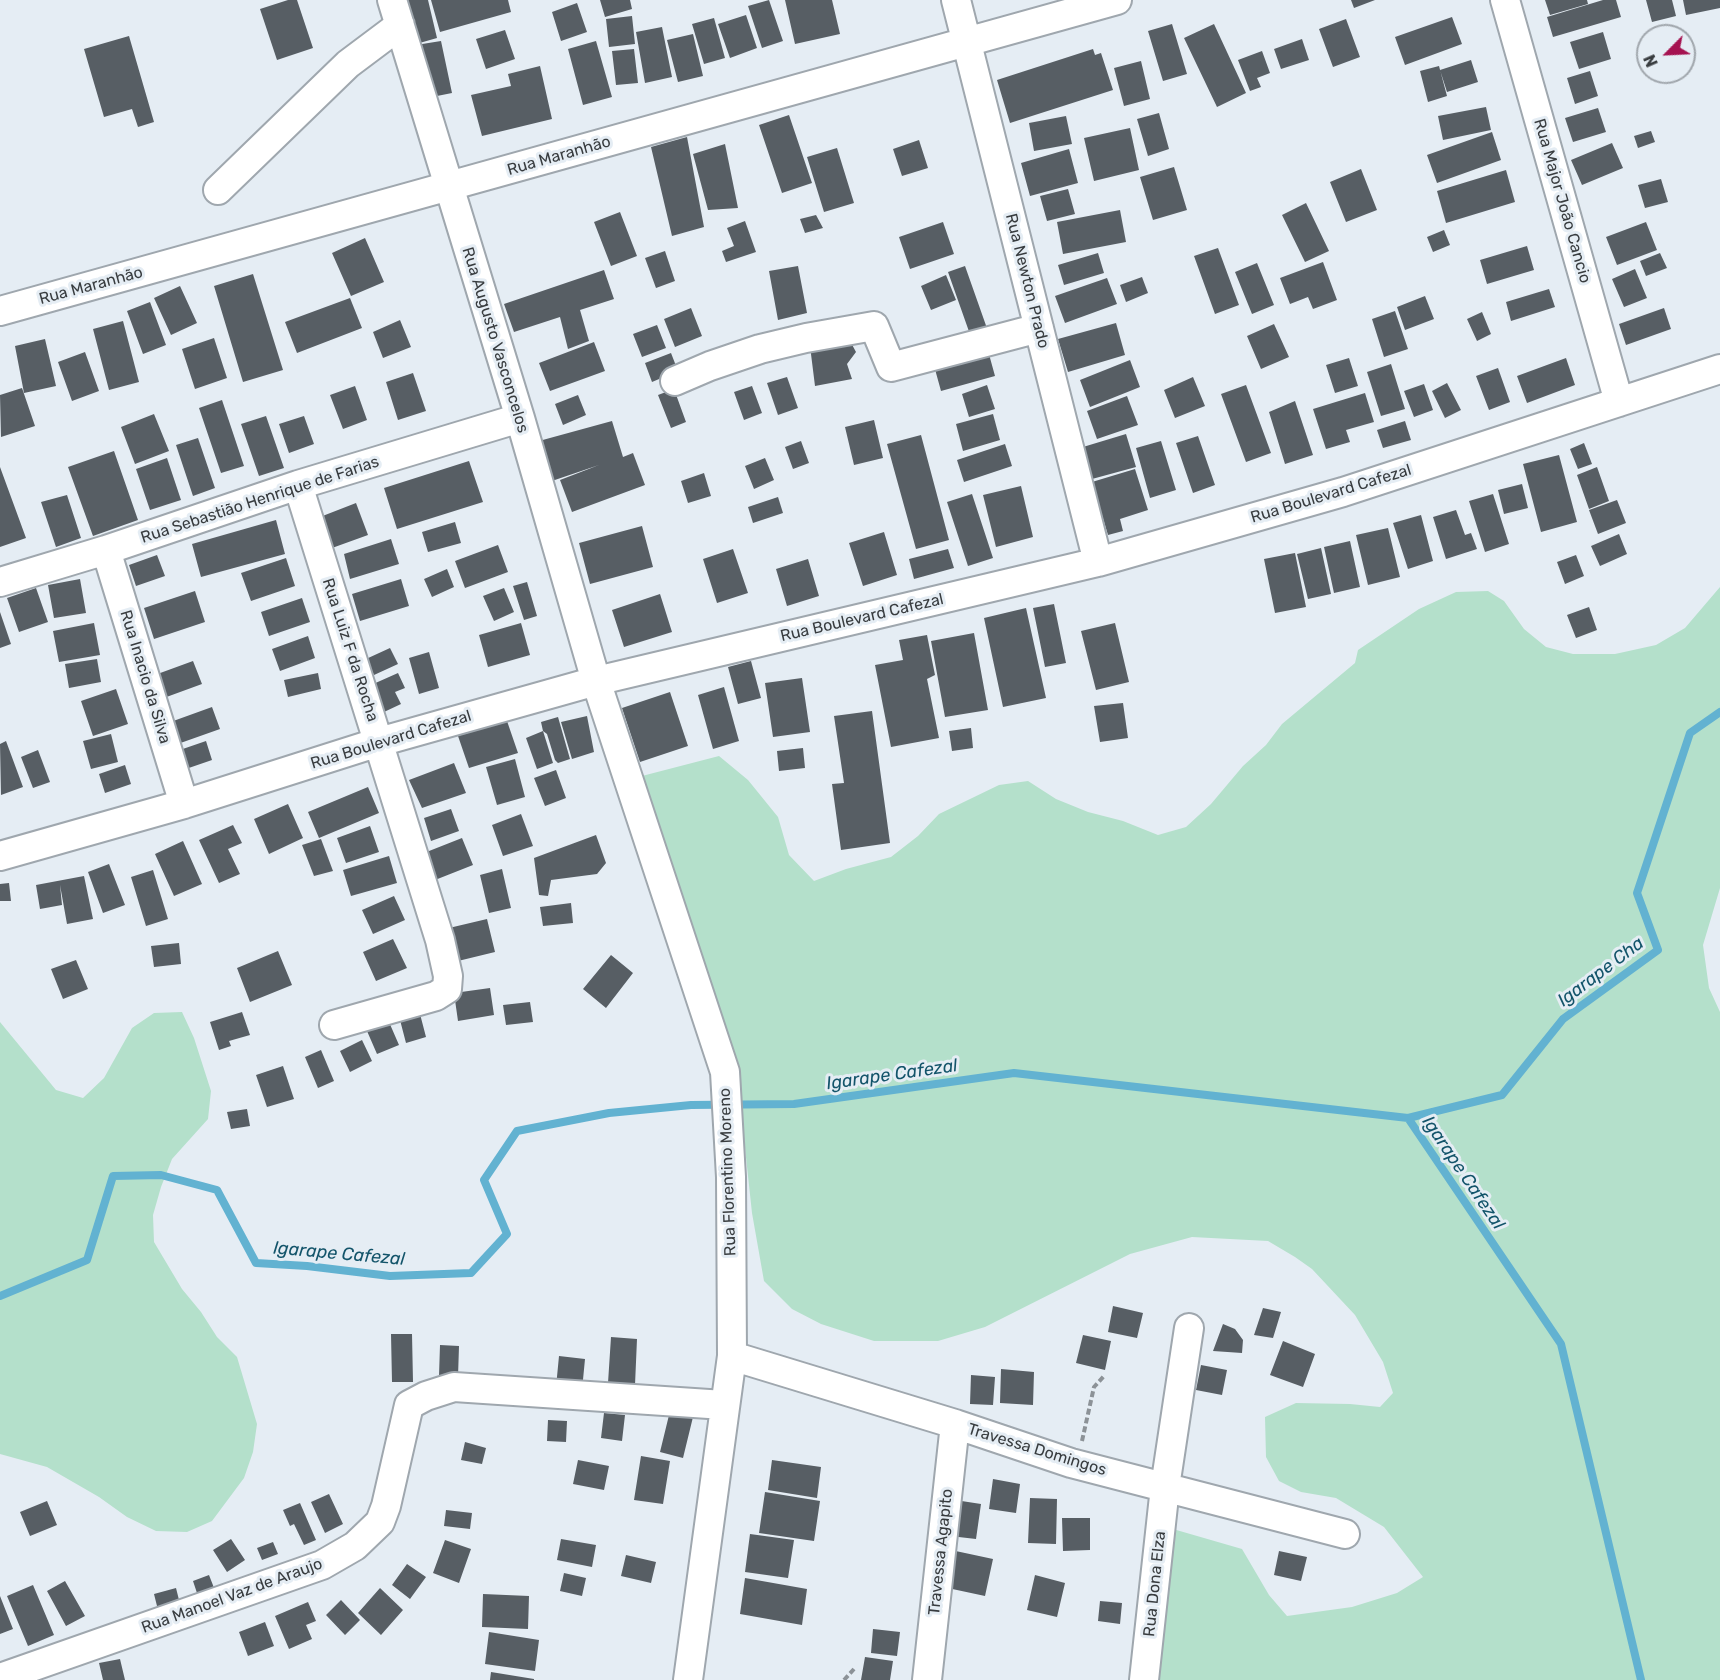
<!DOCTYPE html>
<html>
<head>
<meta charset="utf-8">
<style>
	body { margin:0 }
	#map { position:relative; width:1720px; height:1680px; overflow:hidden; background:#e5edf4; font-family:Rubik,sans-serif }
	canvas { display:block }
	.north { position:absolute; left:1636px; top:24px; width:60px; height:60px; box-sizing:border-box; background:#e5edf4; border:2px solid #a0a6ac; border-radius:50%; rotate:246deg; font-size:16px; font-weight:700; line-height:24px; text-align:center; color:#383c3f }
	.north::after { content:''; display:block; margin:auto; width:21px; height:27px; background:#a51250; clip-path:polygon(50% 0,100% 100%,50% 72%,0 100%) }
</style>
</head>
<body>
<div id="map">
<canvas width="1720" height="1680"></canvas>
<div class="north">N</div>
</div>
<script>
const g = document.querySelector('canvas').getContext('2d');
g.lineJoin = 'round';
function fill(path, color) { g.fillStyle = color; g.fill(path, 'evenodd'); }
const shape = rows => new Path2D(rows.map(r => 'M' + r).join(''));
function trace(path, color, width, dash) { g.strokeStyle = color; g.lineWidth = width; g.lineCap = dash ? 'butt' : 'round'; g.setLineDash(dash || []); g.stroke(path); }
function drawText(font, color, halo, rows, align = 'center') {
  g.font = font + ' Rubik,sans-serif'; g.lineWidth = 6; g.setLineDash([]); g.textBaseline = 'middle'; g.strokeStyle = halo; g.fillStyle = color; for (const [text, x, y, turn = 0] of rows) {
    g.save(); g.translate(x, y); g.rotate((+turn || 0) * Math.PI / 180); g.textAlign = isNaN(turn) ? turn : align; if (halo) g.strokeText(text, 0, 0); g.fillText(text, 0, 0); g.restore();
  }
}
const green = shape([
	[1720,587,1720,888,1703,945,1709,988,1720,1012,1720,1680,1151,1680,1166,1527,1242,1549,1269,1595,1287,1616,1352,1607,1397,1593,1423,1577,1384,1527,1336,1498,1301,1492,1279,1481,1266,1457,1265,1417,1296,1403,1350,1404,1380,1407,1393,1393,1383,1362,1355,1315,1312,1269,1295,1257,1268,1241,1192,1237,1130,1254,985,1327,938,1341,874,1341,821,1324,792,1309,764,1281,752,1213,739,1092,642,776,719,756,748,780,778,817,789,855,814,881,846,869,891,857,918,836,939,814,999,785,1028,781,1056,799,1088,812,1123,821,1158,835,1186,827,1211,804,1243,766,1266,745,1282,724,1355,663,1358,650,1419,609,1456,592,1488,591,1504,601,1524,629,1546,647,1573,654,1615,654,1656,645,1685,628],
	[182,1012,194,1038,211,1091,208,1119,172,1159,161,1187,153,1215,154,1242,182,1289,201,1312,217,1337,237,1357,257,1424,253,1452,244,1478,212,1521,187,1532,156,1531,127,1517,99,1497,47,1467,0,1454,0,1022,56,1090,83,1098,104,1078,132,1028,154,1013]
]);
const stream = shape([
	[1408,1118,1502,1095,1563,1019,1658,950,1637,893,1690,733,1720,712],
	[0,1296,87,1260,113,1176,161,1175,217,1190,256,1263,307,1266,390,1276,471,1273,507,1234,484,1180,517,1131,609,1113,691,1105,794,1104,1014,1073,1408,1118,1561,1344,1641,1680]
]);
const building = shape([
	[288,0,297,0,313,48,277,60,260,9],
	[404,0,428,0,437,38,416,44],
	[431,0,508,0,511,12,440,32],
	[600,0,630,0,632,9,605,17],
	[769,0,783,41,762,48,748,6],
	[785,0,832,0,840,34,795,44],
	[1351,0,1375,0,1354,8],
	[1545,0,1587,0,1588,4,1550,15],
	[1603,0,1616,0,1621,17,1553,37,1547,17],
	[1646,0,1672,0,1676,16,1652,22],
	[1683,0,1720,0,1720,8,1686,15],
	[577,3,587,32,561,41,552,12],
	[746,15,757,48,730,58,718,24],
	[632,16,635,44,609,47,606,19],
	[1452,17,1462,44,1405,65,1395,37],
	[714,18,725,58,704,64,692,24],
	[1346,19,1360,57,1333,67,1319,29],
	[1172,24,1187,74,1163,81,1148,31],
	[1214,24,1246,93,1217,107,1184,38],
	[662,27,672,77,645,83,636,32],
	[505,30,515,59,486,69,476,39],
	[1603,32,1611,59,1579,69,1570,42],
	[693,34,703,76,678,82,667,40],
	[129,36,154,122,138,127,132,109,104,117,84,49],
	[1302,39,1309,60,1281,69,1274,49],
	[441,41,452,93,427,98,416,45],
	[596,41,612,97,583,105,568,49],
	[634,49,638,83,616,85,612,51],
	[1093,49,1095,55,1101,53,1113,90,1010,123,997,80],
	[1262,51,1270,73,1257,78,1261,87,1250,91,1238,60],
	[1471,60,1478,82,1447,92,1440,70],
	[1141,61,1150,99,1124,106,1114,68],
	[540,66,552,119,482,136,471,95,511,86,508,74],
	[1439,66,1447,96,1428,102,1420,71],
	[1590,71,1598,96,1575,104,1567,78],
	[1486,107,1491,130,1443,140,1438,116],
	[1598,108,1606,132,1573,142,1565,118],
	[1159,113,1169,149,1148,156,1137,119],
	[789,115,812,183,782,193,759,125],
	[1066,116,1072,144,1034,151,1029,123],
	[1130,128,1139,170,1094,181,1084,138],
	[1651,131,1655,142,1638,148,1634,136],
	[1492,132,1501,160,1437,183,1427,155],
	[687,137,704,227,672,236,651,147],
	[919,140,928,168,902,176,893,149],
	[1612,143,1623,168,1582,185,1571,160],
	[725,144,738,208,708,210,693,154],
	[837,148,854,203,824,212,807,157],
	[1069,149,1078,183,1030,196,1021,163],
	[1174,167,1187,210,1153,220,1140,177],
	[1361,169,1377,210,1346,222,1330,182],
	[1506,170,1515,202,1446,223,1437,191],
	[1661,179,1668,202,1645,208,1638,185],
	[1068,189,1075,214,1047,221,1040,196],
	[1306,203,1329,251,1305,262,1282,215],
	[1120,210,1126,242,1063,254,1057,222],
	[620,212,637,256,611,266,594,222],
	[816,215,823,228,805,233,800,219],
	[745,221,756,252,726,262,722,251,734,246,727,228],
	[943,222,954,254,910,269,899,237],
	[1646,222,1657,250,1617,265,1606,237],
	[1444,230,1450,245,1433,252,1427,237],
	[365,238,384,282,351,296,332,253],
	[1527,246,1534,270,1487,284,1480,260],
	[1218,248,1239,305,1215,314,1194,256],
	[665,251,675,281,656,288,645,258],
	[1098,253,1104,273,1064,285,1058,265],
	[1660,253,1667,268,1646,276,1640,261],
	[1323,262,1337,300,1313,309,1308,297,1290,304,1280,278],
	[1257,263,1274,305,1252,314,1235,272],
	[798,266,807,313,778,320,769,271],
	[965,266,989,334,972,340,948,272],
	[1635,269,1647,298,1624,307,1612,279],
	[604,270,614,299,580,310,589,341,568,349,560,317,514,332,504,304],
	[253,274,283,370,243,382,214,286],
	[946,275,956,300,931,310,921,286],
	[1142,277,1148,293,1126,302,1120,285],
	[1107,278,1117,304,1065,323,1055,296],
	[180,286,197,323,171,335,154,298],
	[1549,289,1555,307,1511,321,1506,302],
	[1425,296,1434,319,1405,330,1397,307],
	[350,298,362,328,297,353,285,322],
	[150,302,166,345,143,354,127,311],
	[691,308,702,336,675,347,664,319],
	[1664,308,1671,329,1626,345,1619,324],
	[1395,311,1408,349,1384,357,1372,319],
	[1482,312,1491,334,1477,341,1467,319],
	[400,320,411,347,383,358,373,332],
	[123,321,139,382,109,390,93,329],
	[1116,323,1125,355,1068,372,1058,339],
	[1274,324,1289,357,1261,369,1247,336],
	[657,325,666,348,642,357,633,334],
	[214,338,227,378,195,389,182,349],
	[45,339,56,386,24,393,15,346],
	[849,339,856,352,847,364,852,379,815,386,810,346],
	[594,342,605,371,550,391,539,363],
	[987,347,995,376,941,391,933,362],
	[85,352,99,391,72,401,58,362],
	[671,353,678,371,652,382,645,363],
	[1349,358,1358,386,1335,393,1326,365],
	[1566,358,1575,385,1527,403,1517,376],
	[1130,360,1140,387,1090,407,1080,380],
	[1391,364,1405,409,1381,416,1367,372],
	[1498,368,1510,402,1489,410,1476,376],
	[413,373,426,411,398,420,386,382],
	[787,377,798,408,778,415,767,383],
	[1193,377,1205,406,1175,418,1164,390],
	[1447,383,1461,410,1445,418,1432,391],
	[1424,384,1433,410,1414,417,1404,391],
	[987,385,995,409,969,417,962,394],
	[1246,385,1271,453,1246,462,1221,394],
	[355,386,367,420,343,429,330,395],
	[752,386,762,413,744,420,734,392],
	[22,388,35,426,1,437,0,395],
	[674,389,686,422,671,428,658,395],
	[1365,393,1374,422,1346,430,1350,442,1326,449,1313,409],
	[578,395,586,415,563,425,555,404],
	[1127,396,1138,425,1097,439,1087,411],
	[222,400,244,466,221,473,199,408],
	[1295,401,1313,455,1285,464,1269,412],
	[154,414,169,451,135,464,121,427],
	[993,414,1000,440,963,451,956,424],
	[266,416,284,468,259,476,241,424],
	[304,416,314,444,289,453,279,424],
	[874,420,883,458,854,465,845,427],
	[612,421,623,457,633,453,645,485,572,512,560,480,599,465,546,483,539,441],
	[1405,421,1411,440,1383,448,1377,430],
	[1126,434,1136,467,1092,479,1083,447],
	[921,435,949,540,916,549,887,444],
	[1198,436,1215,485,1193,493,1176,443],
	[198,438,215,488,193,496,176,445],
	[801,441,809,463,793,469,785,447],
	[1161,441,1176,490,1150,498,1136,448],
	[1584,443,1592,464,1578,469,1570,449],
	[1005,444,1012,466,964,482,957,460],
	[114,451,138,520,93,536,68,467],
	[1559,455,1577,522,1541,532,1523,464],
	[167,458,181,500,150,510,136,469],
	[765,458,774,480,754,489,745,466],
	[469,461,483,502,397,529,384,488],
	[0,467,26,538,0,547],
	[1597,467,1609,501,1589,509,1577,475],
	[1135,469,1148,510,1120,519,1123,531,1108,535,1092,482],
	[704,473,711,496,688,503,681,481],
	[1522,484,1528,508,1504,514,1498,490],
	[1021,486,1033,537,996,547,983,495],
	[972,494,993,558,968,566,947,502],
	[1493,494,1509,544,1485,552,1469,501],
	[67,495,81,538,56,547,41,502],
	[778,497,783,513,753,523,748,507],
	[1617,500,1626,523,1598,534,1589,510],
	[356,503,368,535,332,548,320,517],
	[1456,510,1465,535,1471,533,1477,549,1446,559,1433,517],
	[1421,515,1433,561,1408,569,1393,523],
	[276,520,285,554,201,577,192,544],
	[455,522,461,543,428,552,422,532],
	[642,526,653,567,590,584,579,543],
	[1388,528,1400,577,1368,585,1356,535],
	[884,532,897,575,863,586,849,543],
	[1619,534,1627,554,1600,566,1591,546],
	[391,539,399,564,350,579,344,554],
	[1350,541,1360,587,1334,593,1324,547],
	[498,545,508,572,465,588,455,561],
	[1321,548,1331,594,1308,599,1297,554],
	[733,549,748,593,717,603,703,559],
	[948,549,954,568,914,579,909,559],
	[1295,553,1306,607,1275,613,1264,559],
	[157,555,165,576,136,586,129,565],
	[1576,555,1584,576,1565,584,1557,562],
	[286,558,295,586,251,601,241,573],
	[808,559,819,596,787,606,776,569],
	[447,569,454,587,432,597,424,579],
	[80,579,86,613,54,618,48,585],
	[401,579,409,606,360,621,352,594],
	[527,582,537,616,524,620,513,586],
	[36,588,48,622,19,632,7,598],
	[504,588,514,612,494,621,483,596],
	[195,591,205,622,154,639,144,608],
	[660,594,672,632,624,647,612,610],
	[302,598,310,622,269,636,261,612],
	[1054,604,1066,663,1045,667,1033,608],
	[1589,607,1597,630,1576,638,1567,615],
	[1026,608,1046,698,1003,707,984,618],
	[0,612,11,644,0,648],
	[94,623,100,655,59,662,53,631],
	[521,623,530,655,488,667,479,635],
	[1115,623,1129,682,1096,690,1081,631],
	[974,633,988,710,945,717,931,641],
	[927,635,935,675,927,679,939,738,891,747,875,665,903,660,899,640],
	[308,636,315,658,280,671,272,649],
	[390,648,398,664,374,675,366,659],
	[429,652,439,688,419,694,409,658],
	[97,659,101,682,69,688,65,664],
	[193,661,202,684,161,699,152,676],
	[751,661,761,698,738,704,728,667],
	[318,673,321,689,288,697,284,680],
	[398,673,405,688,395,692,401,704,384,712,371,685],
	[802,678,810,732,773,737,765,683],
	[724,687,739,741,713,749,698,695],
	[116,689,128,724,93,736,81,701],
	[670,692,688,746,640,762,622,708],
	[1123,703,1128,738,1100,742,1094,706],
	[212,707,220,729,172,746,165,724],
	[872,711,890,843,841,850,832,784,844,783,834,716],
	[587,716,594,752,572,759,561,722],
	[558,717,570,759,558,763,555,760,547,734,543,731,553,763,537,769,526,738,543,731,541,722],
	[507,721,518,753,469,768,458,736],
	[971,728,973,748,952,751,949,731],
	[111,734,118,762,91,769,83,741],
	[6,741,23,787,1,795,0,744],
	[206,741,212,760,180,771,174,752],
	[803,748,805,768,779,771,777,751],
	[38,750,50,782,33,788,21,757],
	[515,759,525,797,497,805,486,767],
	[454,763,466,793,422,808,409,780],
	[125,765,131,784,105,793,99,774],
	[556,770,566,798,545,806,534,778],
	[368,787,379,813,319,838,308,812],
	[288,804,303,838,269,854,254,819],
	[451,809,459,831,431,841,424,818],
	[521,814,533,846,503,856,492,825],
	[233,825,242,843,228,849,240,874,219,883,199,840],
	[370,826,379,852,346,863,337,838],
	[596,835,606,863,597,874,551,880,548,896,539,895,534,858],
	[462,838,473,865,435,880,424,853],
	[321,839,333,871,314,876,302,845],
	[183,841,202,884,174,896,155,854],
	[389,856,397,883,351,896,343,870],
	[109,864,125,905,103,913,88,872],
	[502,869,511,908,489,913,480,875],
	[153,870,168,919,146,926,131,877],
	[84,876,93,919,67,924,60,885,62,905,40,909,36,885],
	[9,883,11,901,0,901,0,884],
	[394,896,405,920,373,934,362,910],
	[571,903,573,923,543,926,540,907],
	[487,919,495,952,458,961,449,928],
	[393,939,407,968,376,981,363,952],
	[179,943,181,964,154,967,151,946],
	[278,951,292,985,250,1002,237,968],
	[611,955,633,973,606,1008,583,989],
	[76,960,88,989,63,999,51,969],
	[490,988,494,1015,458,1021,454,993],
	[530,1002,533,1022,506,1025,503,1005],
	[242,1012,250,1035,229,1041,231,1046,219,1050,210,1022],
	[420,1014,426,1037,406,1043,400,1020],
	[389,1022,399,1045,377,1054,367,1031],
	[362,1040,372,1061,350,1072,340,1051],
	[321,1050,334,1081,318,1088,305,1057],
	[283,1066,294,1099,267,1107,256,1075],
	[247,1109,250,1126,231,1129,227,1112],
	[1113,1306,1143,1313,1137,1338,1108,1332],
	[1263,1308,1281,1312,1273,1338,1254,1335],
	[1223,1324,1235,1329,1243,1340,1242,1353,1213,1351],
	[391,1334,412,1334,413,1382,392,1382],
	[1083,1335,1111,1341,1105,1370,1076,1363],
	[611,1337,637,1339,635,1385,608,1383],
	[1283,1341,1315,1354,1303,1387,1270,1375],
	[440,1345,459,1346,458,1377,439,1376],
	[559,1356,585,1359,582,1390,556,1387],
	[1201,1365,1227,1370,1222,1395,1196,1390],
	[1001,1369,1034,1372,1033,1405,1000,1403],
	[971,1375,995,1377,993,1405,970,1404],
	[670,1411,693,1417,683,1458,660,1452],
	[604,1413,625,1415,622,1441,601,1438],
	[548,1420,567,1421,566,1442,547,1441],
	[465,1442,486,1448,482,1464,461,1460],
	[641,1456,670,1461,663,1504,634,1500],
	[578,1460,609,1466,604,1490,573,1484],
	[772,1460,821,1467,817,1498,768,1490],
	[993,1479,1020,1484,1016,1513,989,1509],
	[765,1492,820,1501,814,1541,759,1533],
	[329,1494,343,1524,325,1533,311,1502],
	[1030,1498,1057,1499,1056,1544,1028,1543],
	[955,1500,981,1504,976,1539,950,1536],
	[47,1501,57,1525,30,1536,20,1512],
	[300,1503,316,1540,304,1545,294,1524,290,1526,283,1510],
	[446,1510,472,1513,470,1529,444,1526],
	[1062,1518,1090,1518,1090,1550,1063,1551],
	[750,1534,794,1540,788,1578,745,1572],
	[231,1539,245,1560,227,1572,213,1550],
	[561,1539,596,1545,592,1567,557,1560],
	[445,1540,471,1549,459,1583,433,1573],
	[273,1542,278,1554,262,1560,257,1548],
	[951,1550,993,1559,985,1596,943,1587],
	[1279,1551,1307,1557,1301,1581,1274,1575],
	[626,1555,656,1562,651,1583,621,1576],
	[407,1564,426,1577,410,1599,392,1585],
	[564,1573,586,1578,582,1596,560,1591],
	[209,1575,216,1593,199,1599,193,1581],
	[1035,1575,1065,1583,1057,1617,1027,1610],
	[745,1578,807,1589,802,1625,740,1614],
	[65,1581,85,1616,66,1626,47,1591],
	[33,1585,54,1635,28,1646,7,1596],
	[176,1588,181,1608,159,1614,154,1594],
	[380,1588,403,1610,381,1635,358,1613],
	[483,1594,529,1596,528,1629,482,1627],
	[0,1596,13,1629,0,1634],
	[341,1600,360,1620,345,1635,326,1615],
	[1100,1601,1122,1603,1120,1624,1098,1621],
	[308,1602,316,1621,306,1625,312,1639,289,1649,275,1616],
	[265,1622,274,1646,248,1656,239,1632],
	[873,1629,900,1632,897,1656,871,1653],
	[489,1632,539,1640,535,1671,485,1664],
	[865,1657,893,1661,890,1680,861,1680],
	[120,1659,125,1680,103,1680,99,1663],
	[491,1672,534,1679,534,1680,490,1680]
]);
const path = shape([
	[1082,1441,1094,1387,1104,1376],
	[844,1680,854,1669]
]);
const street = shape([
	[392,0,520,418,596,681,725,1072,731,1177,732,1356,688,1680],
	[956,0,1098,562],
	[1505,0,1619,402],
	[218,190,348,64,400,25],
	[0,311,1117,0],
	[675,381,710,366,760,349,806,338,874,326,891,367,1039,328],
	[298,485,440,940,448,976,447,989,436,996,334,1025],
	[106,550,184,804],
	[0,582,106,550,298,485,520,418],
	[0,856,184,804,379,742,596,681,1098,562,1343,492,1720,369],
	[732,1356,955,1424,1071,1463,1345,1534],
	[0,1678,322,1565,355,1546,380,1522,386,1506,409,1405,426,1396,454,1387,724,1405],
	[927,1680,955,1424],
	[1144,1680,1165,1487,1189,1328]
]);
const streetNames = [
	["Rua Maranhão",559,156,-16],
	["Rua Major João Cancio",1562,201,74],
	["Rua Newton Prado",1027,281,76],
	["Rua Maranhão",91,286,-15],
	["Rua Augusto Vasconcelos",495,340,73],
	["Rua Boulevard Cafezal",1331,494,-17],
	["Rua Sebastião Henrique de Farias",260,500,-18],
	["Rua Boulevard Cafezal",862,618,-13],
	["Rua Luiz F da Rocha",350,650,72],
	["Rua Inacio da Silva",145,677,73],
	["Rua Boulevard Cafezal",391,740,-17],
	["Rua Florentino Moreno",728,1172,-92],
	["Travessa Domingos",1037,1450,17],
	["Travessa Agapito",941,1552,-84],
	["Rua Dona Elza",1155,1584,-84],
	["Rua Manoel Vaz de Araujo",232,1596,-20]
];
const waterNames = [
	["Igarape Cha",1601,972,-37],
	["Igarape Cafezal",892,1075,-8],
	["Igarape Cafezal",1463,1173,56],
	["Igarape Cafezal",339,1254,5]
];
fill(green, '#b4e0cb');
trace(stream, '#62b2d1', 8);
fill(building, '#575e64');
trace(street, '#9fa7ae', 32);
trace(path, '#8c9297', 4, [6, 3]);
trace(street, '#fff', 28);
drawText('16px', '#383c3f', '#e5edf4', streetNames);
drawText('italic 18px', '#13546a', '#e5edf4', waterNames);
</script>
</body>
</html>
